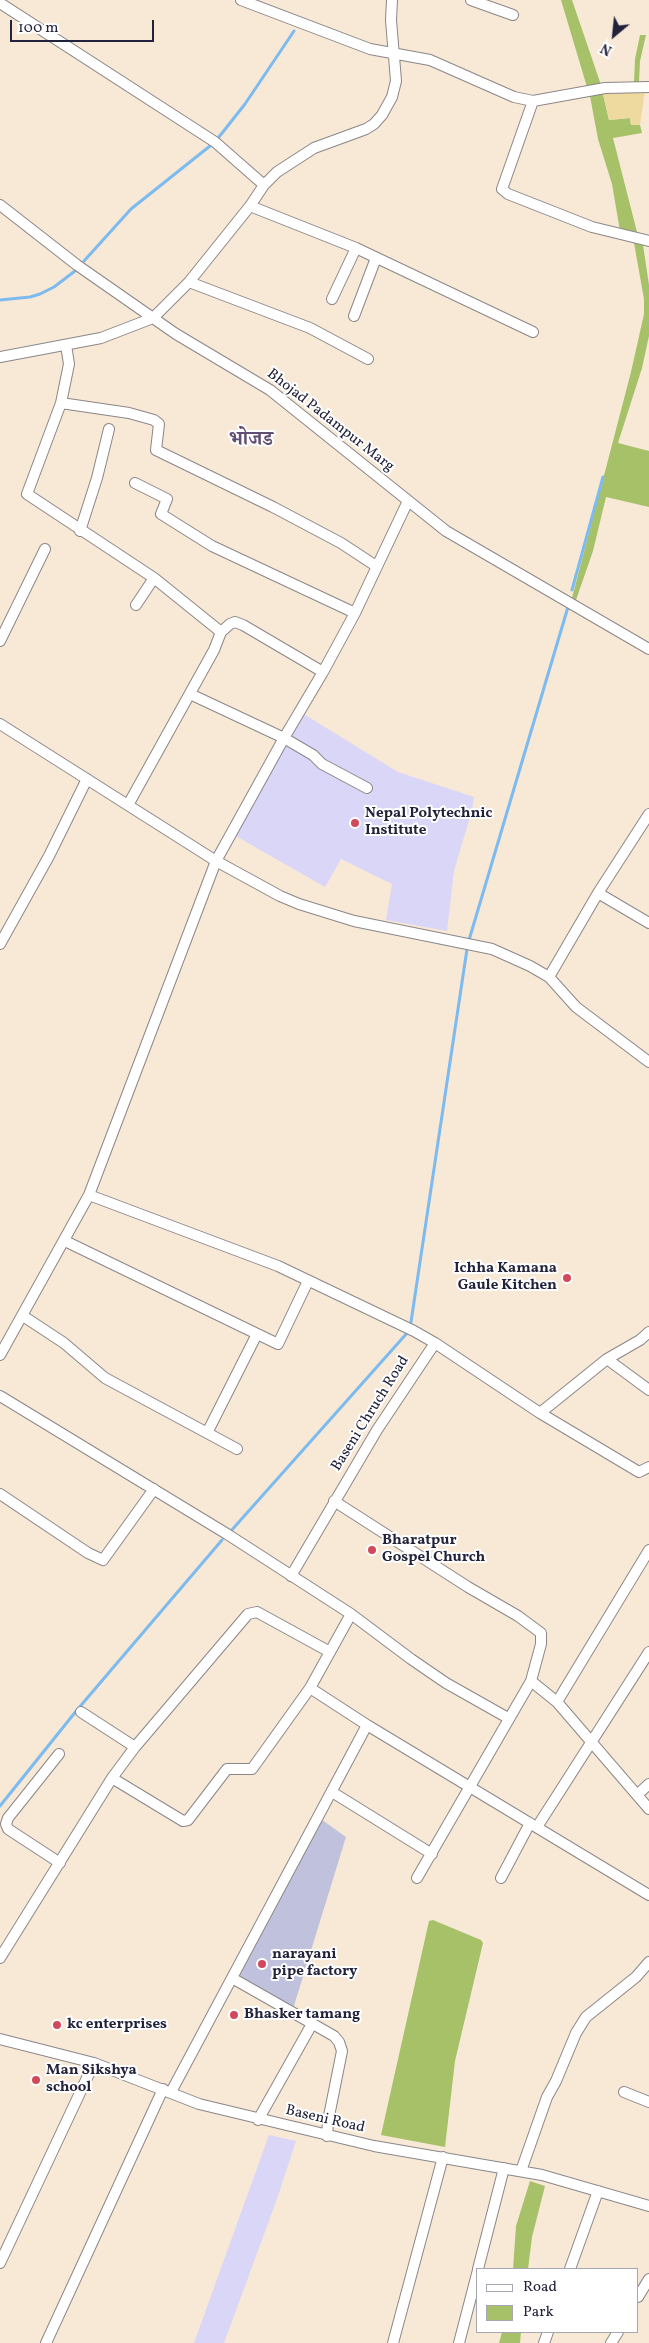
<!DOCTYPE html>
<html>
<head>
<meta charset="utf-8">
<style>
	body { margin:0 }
	#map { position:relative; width:649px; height:2343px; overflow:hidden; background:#f7e9d6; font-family:Vollkorn,serif }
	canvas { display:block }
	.legend { position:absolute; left:476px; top:2268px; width:162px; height:65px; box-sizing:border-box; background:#fff; border:1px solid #a7a7b1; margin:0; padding:6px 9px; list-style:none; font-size:15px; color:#22223b }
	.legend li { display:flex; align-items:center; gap:10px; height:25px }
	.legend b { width:25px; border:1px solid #a7a7b1 }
	.north { position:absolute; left:589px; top:10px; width:50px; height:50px; -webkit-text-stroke:4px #fff; paint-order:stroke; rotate:208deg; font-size:14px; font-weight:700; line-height:20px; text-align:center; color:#22223b }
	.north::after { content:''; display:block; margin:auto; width:18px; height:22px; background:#22223b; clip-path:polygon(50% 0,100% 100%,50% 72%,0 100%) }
	.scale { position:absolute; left:10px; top:20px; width:144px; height:22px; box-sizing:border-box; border:2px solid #22223b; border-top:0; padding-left:6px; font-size:15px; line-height:18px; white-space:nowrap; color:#22223b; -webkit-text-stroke:4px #fff; paint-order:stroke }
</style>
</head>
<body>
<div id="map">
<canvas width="649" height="2343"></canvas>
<ul class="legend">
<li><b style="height:6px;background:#fff"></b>Road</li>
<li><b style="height:14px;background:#a6c168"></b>Park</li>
</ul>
<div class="north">N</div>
<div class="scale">100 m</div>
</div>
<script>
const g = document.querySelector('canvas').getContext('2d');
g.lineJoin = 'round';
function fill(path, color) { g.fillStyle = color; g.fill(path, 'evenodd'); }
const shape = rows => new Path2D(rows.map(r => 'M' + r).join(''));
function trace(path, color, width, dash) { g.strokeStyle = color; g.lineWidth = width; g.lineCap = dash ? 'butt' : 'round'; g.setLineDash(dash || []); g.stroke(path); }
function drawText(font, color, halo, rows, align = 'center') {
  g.font = font + ' Vollkorn,"Noto Serif Devanagari",serif'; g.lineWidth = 4; g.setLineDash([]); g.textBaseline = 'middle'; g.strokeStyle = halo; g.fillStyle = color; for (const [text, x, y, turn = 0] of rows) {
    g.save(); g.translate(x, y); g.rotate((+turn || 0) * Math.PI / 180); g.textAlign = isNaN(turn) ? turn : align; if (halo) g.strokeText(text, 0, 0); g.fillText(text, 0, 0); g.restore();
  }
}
const built = shape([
	[302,713,398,772,474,797,472,810,454,871,447,931,386,920,392,884,341,859,325,887,234,835],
	[269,2135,296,2141,277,2199,224,2343,194,2343]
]);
const industrial = shape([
	[318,1817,346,1837,293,2009,236,1980]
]);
const green = shape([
	[561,0,572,0,601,85,587,87],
	[640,35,646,35,640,61,639,82,634,82,635,59],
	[603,94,609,120,630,118,631,125,640,125,642,133,613,138,638,236,620,231,612,184,598,139,590,96],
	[634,243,643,245,649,285,649,336,642,368,618,443,649,451,649,507,606,497,593,551,576,600,572,598,631,372,644,314,644,299],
	[433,1920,481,1940,483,1943,455,2061,445,2147,381,2135,429,1921],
	[530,2181,545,2186,532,2237,528,2269,513,2269,516,2226],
	[502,2332,521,2332,520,2343,499,2343]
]);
const sand = shape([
	[634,90,645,91,640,125,631,125,630,118,609,120,603,94]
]);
const stream = shape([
	[84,261,131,209,215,142,245,104,294,31],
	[0,300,30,297,40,294,54,287,75,271],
	[572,590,603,477],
	[469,940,568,607],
	[411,1322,467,949],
	[230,1532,408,1332],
	[0,1806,77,1710,222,1540]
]);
const minor = shape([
	[241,0,370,49,430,60,514,97,533,101,605,88,649,87],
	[471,0,513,15],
	[0,3,215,142,264,185],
	[533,101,502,189,508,194,592,227,649,241],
	[0,205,77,265,176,334,270,390,446,531,649,649],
	[250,206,356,248,533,332],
	[189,282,310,328,368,359],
	[332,299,356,248],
	[354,316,376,258],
	[66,345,69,364,61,403,27,494,154,578,221,632],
	[0,357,101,338,153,318,189,282,250,206,264,185,277,172,314,148,366,129,374,124,382,115,392,97,396,81,391,20,392,0],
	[61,403,129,413,154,420,159,424,156,450,273,507,341,543,376,566],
	[135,483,167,499,161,514,212,546,355,613],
	[80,531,97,478,109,429],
	[136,605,154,578],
	[0,641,45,549],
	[190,694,284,738,313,755,322,764,367,788],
	[0,724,216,861,284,738,323,672,355,613,408,501],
	[128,805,214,650,221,632,230,624,235,622,243,625,323,672],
	[598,893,649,923],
	[0,944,49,856,87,779],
	[549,977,598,893,649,814],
	[89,1195,278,1266,414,1331,435,1343,540,1413,607,1359,640,1340,649,1332],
	[65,1241,278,1344,308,1281],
	[23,1316,64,1343,105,1378,237,1449],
	[0,1355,89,1195,216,861,280,896,299,904,354,921,492,949,530,966,549,977,576,1007,649,1062],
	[607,1359,649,1390],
	[0,1396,227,1534,351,1614,411,1659,446,1683,508,1718],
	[540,1413,639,1472,649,1467],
	[207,1433,257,1334],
	[0,1494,88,1553,103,1560,154,1489],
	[334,1501,468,1587,518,1616,541,1633,541,1644,531,1681,417,1878],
	[291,1576,377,1430,435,1343],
	[531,1681,557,1702,649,1809],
	[310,1688,367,1725,649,1895],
	[557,1702,649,1550],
	[81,1712,135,1747],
	[59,1754,8,1818,6,1824,8,1829,60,1863],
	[112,1778,183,1821,188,1820,227,1769,252,1769,310,1688,351,1614],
	[332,1792,432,1854],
	[637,1795,649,1784],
	[537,1827,649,1652],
	[501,1878,530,1823],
	[0,1958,112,1778,135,1747,248,1614,257,1612,330,1652],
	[232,1978,334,2036,339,2042,342,2051,328,2121,327,2136],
	[0,2039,94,2063,199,2104,374,2146,542,2175,649,2206],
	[171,2092,367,1725],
	[624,2092,649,2102],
	[258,2120,312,2024],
	[521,2171,547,2097,556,2081,576,2033,586,2017,636,1977,649,1962],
	[0,2263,94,2063],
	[478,2269,504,2168],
	[570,2269,598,2191],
	[638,2297,649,2279],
	[46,2343,163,2089],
	[393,2343,443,2157],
	[459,2343,478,2270],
	[544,2343,548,2332],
	[611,2343,618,2332]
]);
const markers = [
	[355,823,5,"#d1495b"],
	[567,1278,5,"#d1495b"],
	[372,1550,5,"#d1495b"],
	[262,1964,5,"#d1495b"],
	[234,2015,5,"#d1495b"],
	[57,2025,5,"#d1495b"],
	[36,2080,5,"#d1495b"]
];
const streetNames = [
	["Bhojad Padampur Marg",330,421,38],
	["Baseni Chruch Road",371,1414,-58],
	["Baseni Road",325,2120,13]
];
const poiNames = [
	["Nepal Polytechnic",365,814],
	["Institute",365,831],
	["Ichha Kamana",557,1269,"right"],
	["Gaule Kitchen",557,1286,"right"],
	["Bharatpur",382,1541],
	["Gospel Church",382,1558],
	["narayani",272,1955],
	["pipe factory",272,1972],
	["Bhasker tamang",244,2015],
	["kc enterprises",67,2025],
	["Man Sikshya",46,2071],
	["school",46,2088]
];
const districtNames = [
	["भोजड",251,441]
];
fill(built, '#dad6f7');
fill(industrial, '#c0c2dd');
fill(green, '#a6c168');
fill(sand, '#eeda9e');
trace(stream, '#7cbaef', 3);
trace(minor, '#8c8688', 12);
trace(minor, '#fff', 10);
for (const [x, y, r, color] of markers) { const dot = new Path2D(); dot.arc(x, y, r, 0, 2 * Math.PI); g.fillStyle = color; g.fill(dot); trace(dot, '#fff', 2); }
drawText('15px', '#22223b', '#fff', streetNames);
drawText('bold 15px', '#22223b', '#fff', poiNames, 'left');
drawText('bold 20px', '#614f73', '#fff', districtNames);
</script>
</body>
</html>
